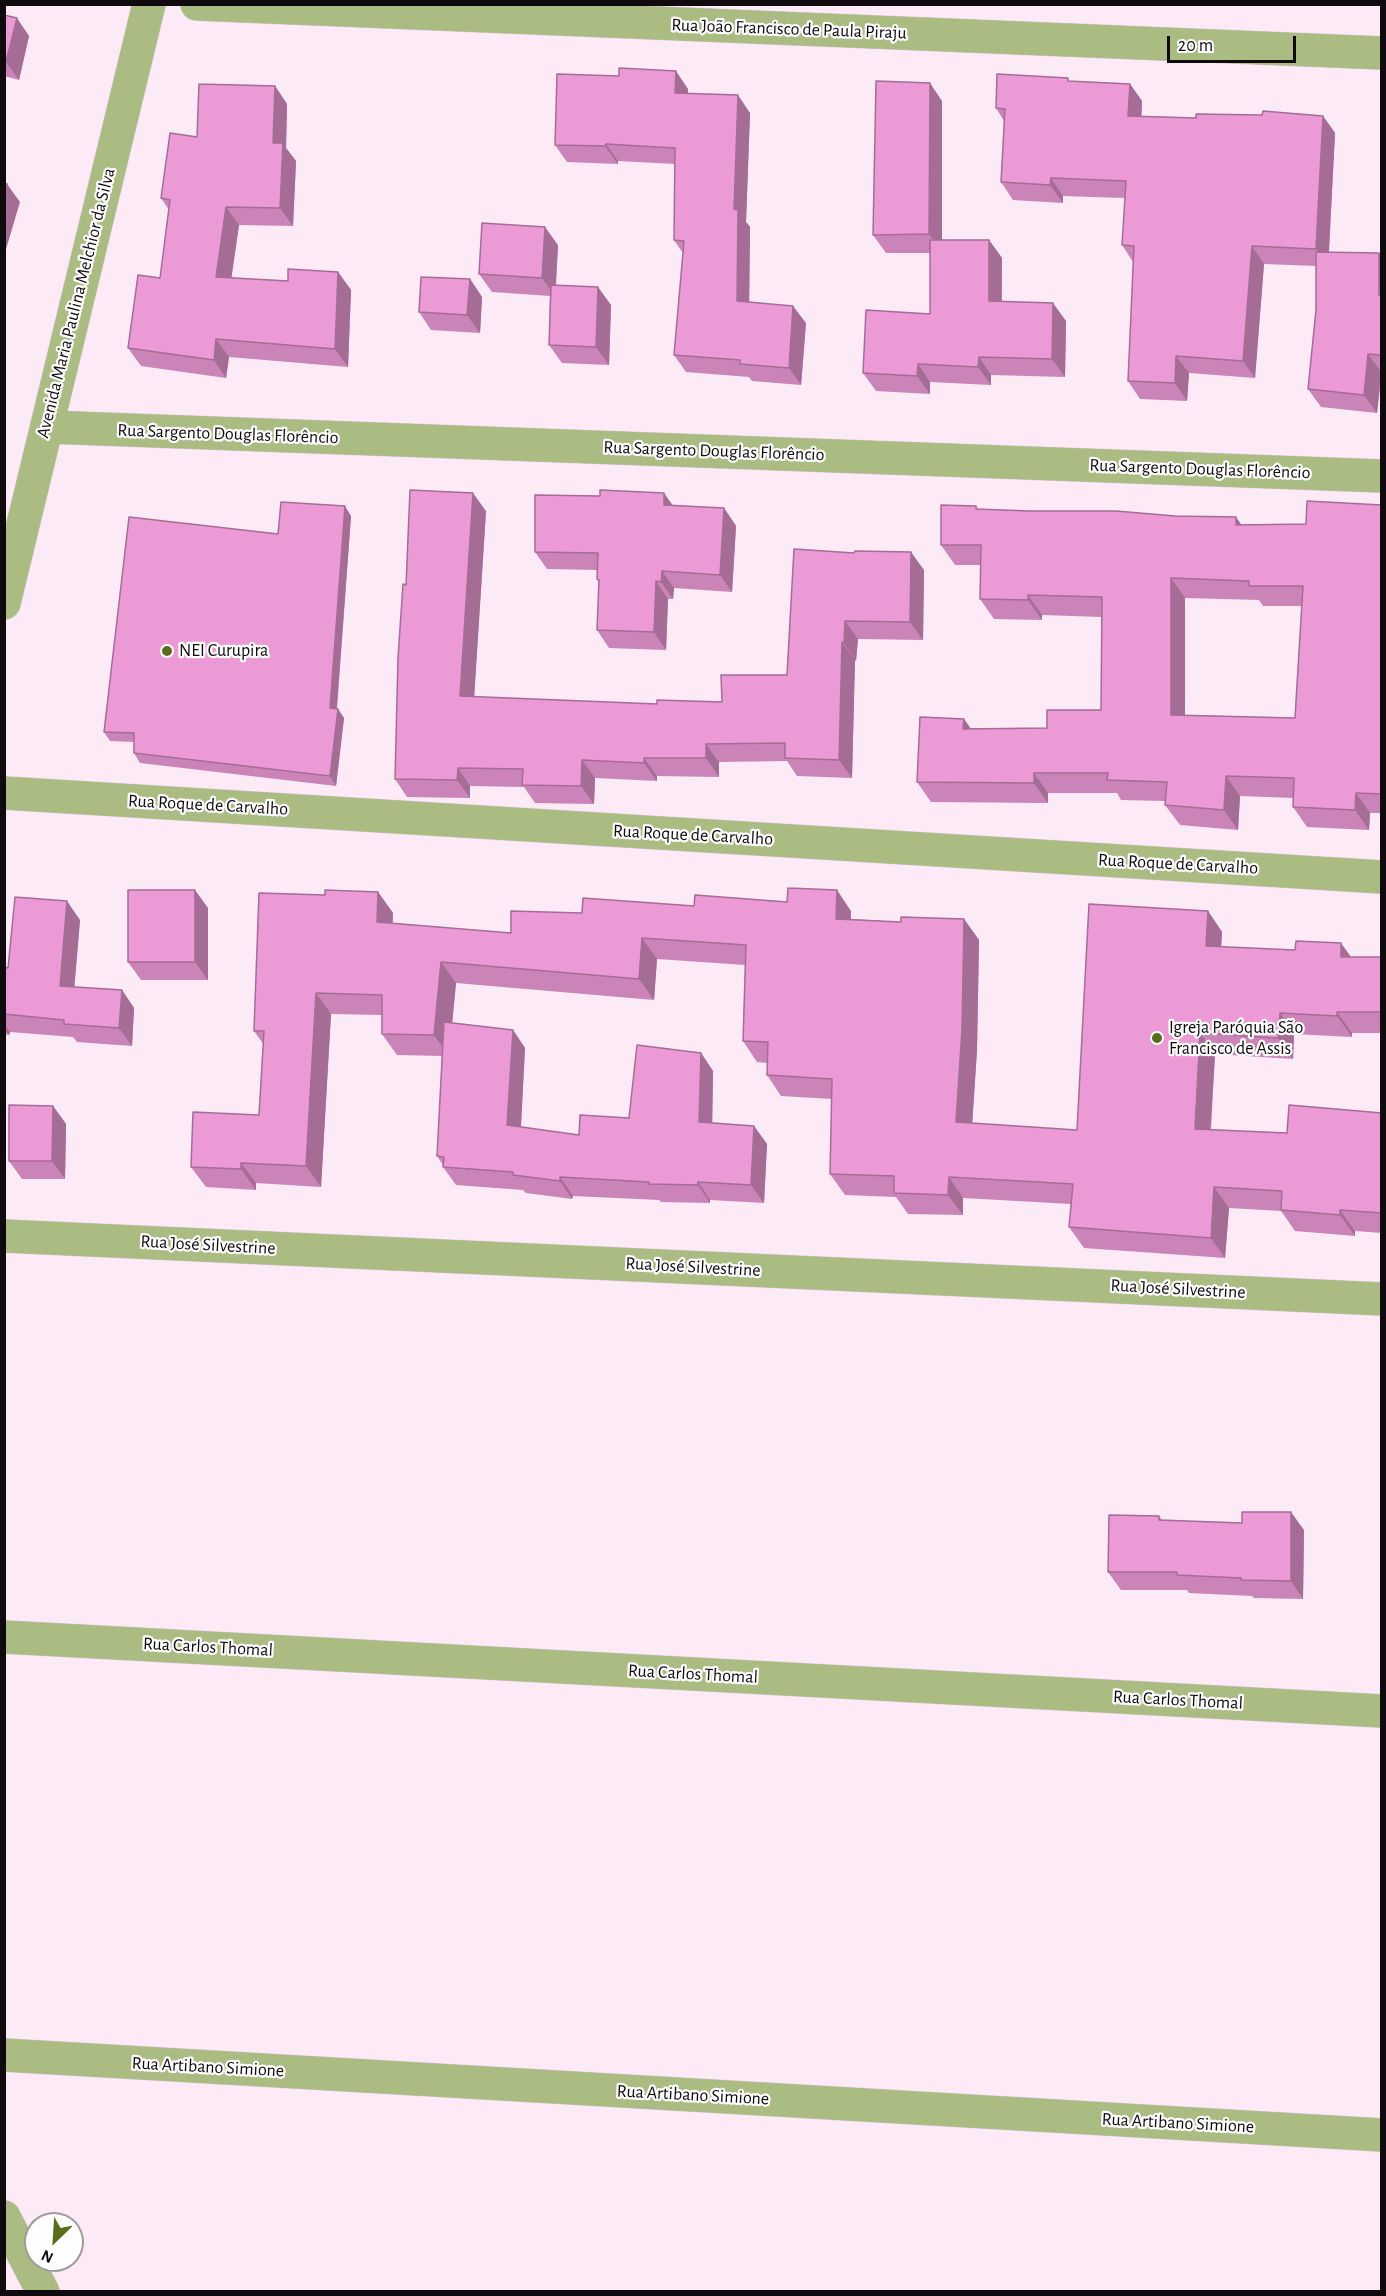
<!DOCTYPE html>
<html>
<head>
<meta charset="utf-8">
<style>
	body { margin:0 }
	#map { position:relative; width:1386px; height:2296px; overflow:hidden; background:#fdeaf7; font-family:"Alegreya Sans",sans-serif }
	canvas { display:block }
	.frame { position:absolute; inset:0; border:6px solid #100a0f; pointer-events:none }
	.north { position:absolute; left:24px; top:2212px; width:60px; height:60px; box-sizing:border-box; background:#fefefe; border:2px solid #9f9c9e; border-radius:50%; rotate:205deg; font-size:16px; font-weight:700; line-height:24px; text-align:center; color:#100a0f }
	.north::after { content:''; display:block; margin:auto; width:21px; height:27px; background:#596c1a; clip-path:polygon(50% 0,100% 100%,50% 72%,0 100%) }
	.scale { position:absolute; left:1167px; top:36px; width:129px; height:27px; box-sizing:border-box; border:3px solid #100a0f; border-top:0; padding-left:8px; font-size:18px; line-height:21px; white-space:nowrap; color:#100a0f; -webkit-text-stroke:4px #fefefe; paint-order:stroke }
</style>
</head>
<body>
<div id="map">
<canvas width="1386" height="2296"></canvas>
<div class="frame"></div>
<div class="north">N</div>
<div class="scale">20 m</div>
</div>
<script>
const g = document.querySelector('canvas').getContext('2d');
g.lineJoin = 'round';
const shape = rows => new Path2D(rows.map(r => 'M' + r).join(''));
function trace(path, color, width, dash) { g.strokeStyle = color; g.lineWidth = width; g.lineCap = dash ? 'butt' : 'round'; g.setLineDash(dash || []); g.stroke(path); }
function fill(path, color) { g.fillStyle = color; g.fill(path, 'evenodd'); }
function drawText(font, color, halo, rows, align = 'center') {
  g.font = font + ' "Alegreya Sans",sans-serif'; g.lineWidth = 4.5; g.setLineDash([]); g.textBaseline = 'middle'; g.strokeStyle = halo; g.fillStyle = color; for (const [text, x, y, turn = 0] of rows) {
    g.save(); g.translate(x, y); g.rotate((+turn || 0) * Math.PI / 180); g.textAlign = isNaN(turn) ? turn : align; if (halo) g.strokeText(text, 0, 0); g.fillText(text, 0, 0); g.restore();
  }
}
const street = shape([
	[197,4,1382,53],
	[47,427,1382,476],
	[4,603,149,4],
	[4,793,1382,877],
	[4,1236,1382,1299],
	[4,1637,1382,1711],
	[4,2055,1382,2135],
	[4,2217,43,2292]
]);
const wall = shape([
	[4,15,29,36,19,80,4,76],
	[1071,81,1130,84,1142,101,1141,116,1196,118,1262,115,1323,116,1335,133,1329,252,1379,253,1382,257,1382,372,1377,413,1321,407,1308,389,1316,310,1316,266,1264,264,1255,378,1189,373,1187,401,1140,399,1128,381,1133,262,1122,245,1125,198,1063,196,1063,203,1013,200,1001,182,1004,121,996,108],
	[275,86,287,104,286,148,296,161,293,226,239,225,231,278,288,281,338,272,351,290,348,367,229,357,226,378,141,366,128,348,160,278,169,210,161,198,197,137],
	[688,89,688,94,750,113,746,222,750,227,749,302,806,323,801,385,752,381,749,377,686,372,674,355,683,253,674,240,675,164,618,161,618,164,567,162,555,145],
	[942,101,942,240,989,240,1002,258,1002,302,1066,321,1065,377,991,375,991,385,930,382,930,394,876,391,863,373,930,314,930,253,886,253,873,235],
	[558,245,556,286,611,305,609,365,562,363,549,345,550,296,492,292,479,274],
	[470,279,482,297,480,333,431,330,419,312],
	[673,505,724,508,736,526,732,592,674,588,673,599,668,599,666,650,609,648,597,630,599,582,597,579,598,570,547,569,535,552],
	[1382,505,1382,813,1370,813,1369,830,1307,827,1293,807,1293,798,1240,796,1238,830,1180,825,1165,805,1166,801,1121,800,1117,793,1048,793,1048,803,931,802,917,782,964,719,971,729,1047,728,1101,710,1102,617,1042,615,1042,620,994,619,980,599,981,565,955,565,941,545,976,506,978,509,1242,525,1306,524],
	[1185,598,1259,600,1263,606,1302,606,1295,718,1185,715],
	[486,511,474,697,657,704,722,702,787,675,794,549,924,570,923,640,858,639,856,661,855,660,852,778,797,776,787,761,719,762,719,777,657,776,657,781,595,778,594,804,535,803,524,787,470,786,470,798,407,797,395,779,406,585],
	[351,516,337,709,344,718,336,786,140,763,134,753,134,742,110,741,104,732,278,534],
	[378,892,393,913,392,923,511,933,582,913,694,906,851,911,851,919,901,922,964,919,979,940,977,1050,972,1123,1077,1130,1208,911,1222,932,1221,947,1351,957,1382,957,1382,1033,1352,1033,1352,1037,1294,1034,1293,1059,1215,1054,1211,1130,1287,1133,1382,1113,1382,1233,1355,1231,1355,1236,1295,1231,1281,1211,1229,1208,1225,1258,1084,1248,1069,1227,1071,1204,963,1198,963,1215,908,1214,896,1197,845,1195,830,1174,832,1099,781,1096,767,1075,767,1063,757,1062,743,1041,745,965,657,959,654,1000,456,983,452,1023,513,1030,525,1048,521,1127,579,1135,629,1118,701,1053,713,1071,712,1123,754,1126,767,1144,764,1203,710,1200,710,1203,661,1202,659,1200,573,1196,572,1199,526,1193,523,1190,456,1185,443,1167,443,1165,437,1156,442,1056,397,1055,382,1034,382,1015,331,1014,321,1187,256,1183,256,1190,206,1187,191,1167,259,1115,264,1045,254,1031,325,895],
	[208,908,208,980,141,980,128,962],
	[80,920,74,987,122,990,134,1008,132,1046,77,1042,73,1037,10,1032,9,1035,4,1034,4,967,8,968],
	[53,1106,66,1124,65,1179,22,1179,9,1161],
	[1159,1516,1162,1520,1304,1530,1303,1599,1254,1598,1252,1596,1189,1593,1187,1590,1121,1590,1108,1572]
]);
const shadedWall = shape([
	[17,18,29,36,19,80,6,62],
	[676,71,688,89,687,110,675,93],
	[930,83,942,101,942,253,929,234],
	[1130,84,1142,101,1141,133,1128,116],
	[275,86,287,104,286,148,296,161,293,226,280,208,273,143],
	[738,95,750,113,746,222,750,227,749,318,737,301,734,209],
	[1323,116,1335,133,1328,267,1316,249],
	[606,144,618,161,618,164,605,146],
	[1051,178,1063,196,1063,203,1050,185],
	[7,184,20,202,4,256,4,193],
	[226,207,239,225,229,295,216,277],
	[545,227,558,245,555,296,542,278],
	[989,240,1002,258,1001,319,989,301],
	[1252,246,1264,264,1255,378,1243,361],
	[1379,253,1382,257,1382,299,1379,295],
	[338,272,351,290,348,367,335,349],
	[470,279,482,297,480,333,467,315],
	[598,287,611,305,609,365,596,347],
	[1053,303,1066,321,1065,377,1052,359],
	[793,306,806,323,801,385,789,368],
	[216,339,229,357,226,378,214,360],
	[1368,354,1381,372,1377,413,1364,395],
	[1176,356,1189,373,1187,401,1175,383],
	[979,357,991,375,991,385,978,367],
	[918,364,930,382,930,394,917,376],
	[473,493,486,511,473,715,460,696],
	[664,493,676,510,664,505],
	[345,506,351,516,336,717,330,708],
	[724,508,736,526,732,592,720,575],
	[1236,517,1250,537,1236,525],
	[911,552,924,570,923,640,910,622],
	[662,571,674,588,673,599,661,582],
	[1171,578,1185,598,1185,735,1171,715],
	[656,581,668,599,666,650,654,632],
	[1028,595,1042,615,1042,620,1028,600],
	[845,621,858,639,856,661,844,643],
	[842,642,855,660,852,778,839,760],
	[338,709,344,718,336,786,330,776],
	[964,719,978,739,963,729],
	[706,744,719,762,719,777,706,758],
	[644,758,657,776,657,781,644,763],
	[582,760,595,778,594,804,581,786],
	[458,768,470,786,470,798,457,780],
	[1034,773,1048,793,1048,803,1034,783],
	[1226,776,1240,796,1238,830,1224,810],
	[1356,793,1370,813,1369,830,1355,810],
	[195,890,208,908,208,980,195,962],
	[837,890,851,911,850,939,836,919],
	[378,892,393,913,392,943,377,922],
	[67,901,80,920,73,1004,60,986],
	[1208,911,1222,932,1220,967,1206,946],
	[964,919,979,940,977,1050,971,1143,956,1122],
	[642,938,657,959,654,1000,639,979],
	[1341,943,1356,964,1341,957],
	[441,962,456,983,449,1056,434,1035],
	[122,990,134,1008,132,1046,119,1028],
	[316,993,331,1014,321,1187,306,1166],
	[1337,1012,1352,1033,1352,1037,1337,1016],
	[1280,1013,1294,1034,1293,1059,1278,1038],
	[4,1024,10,1032,9,1035,4,1029],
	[513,1030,525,1048,520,1143,507,1125],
	[1200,1033,1215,1054,1209,1150,1195,1129],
	[701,1053,713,1071,712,1140,699,1122],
	[53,1106,66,1124,65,1179,52,1161],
	[754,1126,767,1144,764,1203,751,1185],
	[241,1163,256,1183,256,1190,241,1169],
	[560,1177,573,1196,572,1199,560,1181],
	[949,1177,963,1198,963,1215,948,1195],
	[698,1182,710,1200,710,1203,698,1185],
	[1214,1187,1229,1208,1225,1258,1211,1238],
	[1340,1210,1355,1231,1355,1236,1340,1215],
	[1291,1512,1304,1530,1303,1599,1291,1581]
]);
const building = shape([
	[4,15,17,18,6,62,4,61,4,15],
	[619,68,676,71,675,93,738,95,734,209,738,210,737,301,793,306,789,368,740,364,740,360,674,355,684,241,674,240,675,148,606,144,605,146,555,145,557,74,619,76,619,68],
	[997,74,1068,78,1068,81,1130,84,1128,116,1196,118,1196,114,1262,115,1263,111,1323,116,1316,249,1252,246,1243,361,1176,356,1175,383,1128,381,1134,246,1122,245,1126,181,1051,178,1050,185,1001,182,1005,109,996,108,997,74],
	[876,81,930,83,929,234,873,235,876,81],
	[199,84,275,86,273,143,283,143,280,208,226,207,216,277,288,281,288,269,338,272,335,349,216,339,214,360,128,348,138,275,160,278,170,200,161,198,170,133,197,137,199,84],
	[4,183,7,184,4,193,4,183],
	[482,223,545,227,542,278,479,274,482,223],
	[930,240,989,240,989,301,1053,303,1052,359,979,357,978,367,918,364,917,376,863,373,866,310,930,314,930,240],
	[1316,252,1379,253,1379,295,1382,295,1382,355,1368,354,1364,395,1308,389,1316,310,1316,252],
	[421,277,470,279,467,315,419,312,421,277],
	[551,285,598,287,596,347,549,345,551,285],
	[410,490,473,493,460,696,657,704,657,700,722,702,721,675,787,675,794,549,854,553,855,551,911,552,910,622,845,621,844,643,842,642,839,760,785,758,785,743,706,744,706,758,644,758,644,763,582,760,581,786,522,785,523,769,458,768,457,780,395,779,398,658,403,584,406,585,410,490],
	[600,490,664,493,664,505,724,508,720,575,662,571,661,582,656,581,654,632,597,630,599,580,597,579,598,553,535,552,535,495,600,496,600,490],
	[1307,501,1382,505,1382,794,1356,793,1355,810,1293,807,1294,778,1226,776,1224,810,1165,805,1167,782,1107,780,1108,773,1034,773,1034,783,917,782,920,717,964,719,963,729,1047,728,1047,710,1101,710,1102,597,1028,595,1028,600,980,599,981,545,941,545,941,505,976,506,976,509,1030,511,1116,511,1175,516,1236,517,1236,525,1306,524,1307,501],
	[1171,578,1249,581,1249,586,1303,586,1295,718,1171,715,1171,578],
	[281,502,345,506,330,708,338,709,330,776,134,753,134,733,104,732,129,517,278,534,281,502],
	[788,888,837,890,836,919,901,922,901,917,964,919,962,1029,956,1122,1077,1130,1089,904,1208,911,1206,946,1295,950,1296,941,1341,943,1341,957,1382,957,1382,1012,1337,1012,1337,1016,1280,1013,1278,1038,1200,1033,1195,1129,1287,1133,1289,1105,1382,1113,1382,1213,1340,1210,1340,1215,1281,1210,1282,1191,1214,1187,1211,1238,1069,1227,1073,1184,949,1177,948,1195,894,1193,894,1176,830,1174,832,1079,767,1075,768,1042,743,1041,746,945,642,938,639,979,441,962,434,1035,382,1034,382,995,316,993,306,1166,241,1163,241,1169,191,1167,193,1112,259,1115,264,1031,254,1031,259,893,325,895,325,890,378,892,377,922,511,933,511,911,582,913,583,898,694,906,695,895,787,902,788,888],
	[128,890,195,890,195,962,128,962,128,890],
	[15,897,67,901,60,986,122,990,119,1028,64,1024,64,1020,4,1014,4,967,8,968,15,897],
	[444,1022,513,1030,507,1125,579,1135,580,1115,629,1118,637,1045,701,1053,699,1122,754,1126,751,1185,698,1182,698,1185,649,1184,649,1182,560,1177,560,1181,513,1175,513,1172,443,1167,444,1157,437,1156,444,1022],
	[9,1105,53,1106,52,1161,9,1161,9,1105],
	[1242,1512,1291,1512,1291,1581,1241,1580,1241,1578,1177,1575,1177,1572,1108,1572,1109,1515,1159,1516,1159,1520,1242,1523,1242,1512]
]);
const markers = [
	[167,651,6,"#596c1a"],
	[1157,1038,6,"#596c1a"]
];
const streetNames = [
	["Rua João Francisco de Paula Piraju",789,29,2],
	["Avenida Maria Paulina Melchior da Silva",76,303,-76],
	["Rua Sargento Douglas Florêncio",228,434,2],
	["Rua Sargento Douglas Florêncio",714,451,2],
	["Rua Sargento Douglas Florêncio",1200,469,2],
	["Rua Roque de Carvalho",208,805,3],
	["Rua Roque de Carvalho",693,835,3],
	["Rua Roque de Carvalho",1178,864,3],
	["Rua José Silvestrine",208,1245,3],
	["Rua José Silvestrine",693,1267,3],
	["Rua José Silvestrine",1178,1289,3],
	["Rua Carlos Thomal",208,1647,3],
	["Rua Carlos Thomal",693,1674,3],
	["Rua Carlos Thomal",1178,1700,3],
	["Rua Artibano Simione",208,2067,3],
	["Rua Artibano Simione",693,2095,3],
	["Rua Artibano Simione",1178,2123,3]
];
const poiNames = [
	["NEI Curupira",179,651],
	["Igreja Paróquia São",1169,1028],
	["Francisco de Assis",1169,1049]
];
trace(street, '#d7c6d2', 34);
trace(street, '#aabc82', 33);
fill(wall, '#cb84b7');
fill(shadedWall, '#a56c95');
fill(building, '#ec9ad5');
trace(building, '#a56c95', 1.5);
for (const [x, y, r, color] of markers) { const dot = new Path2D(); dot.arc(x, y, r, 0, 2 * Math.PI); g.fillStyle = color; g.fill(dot); trace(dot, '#fefefe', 2); }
drawText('18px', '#100a0f', '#fefefe', streetNames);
drawText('18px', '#100a0f', '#fefefe', poiNames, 'left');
</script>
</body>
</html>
